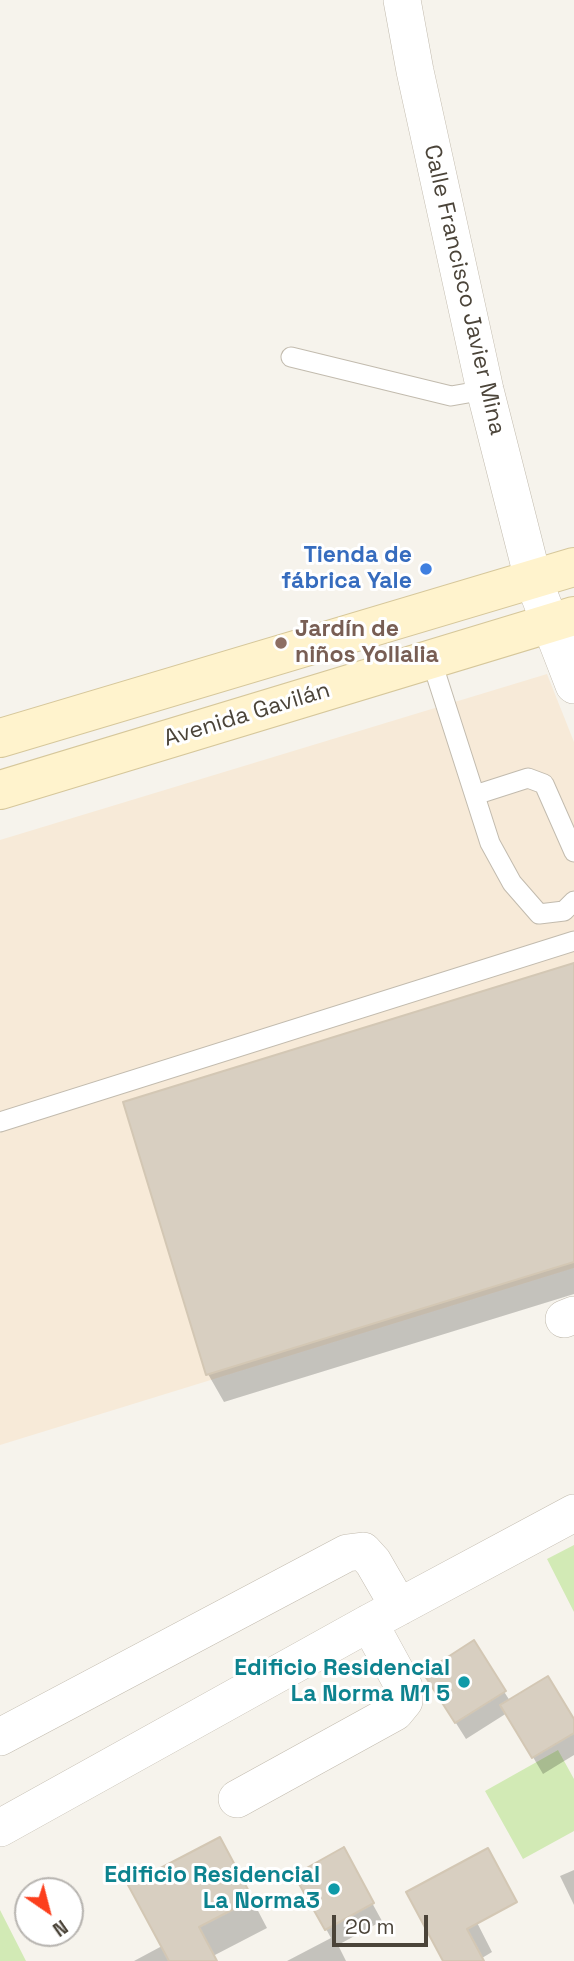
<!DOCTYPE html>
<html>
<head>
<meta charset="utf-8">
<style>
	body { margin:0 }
	#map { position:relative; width:574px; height:1961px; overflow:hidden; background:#f6f3ec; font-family:"Space Grotesk",sans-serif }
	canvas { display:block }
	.north { position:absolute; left:14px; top:1877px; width:70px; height:70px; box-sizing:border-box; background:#fff; border:2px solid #b7b4b0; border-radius:50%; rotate:145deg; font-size:19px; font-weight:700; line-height:28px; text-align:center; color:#4b4439 }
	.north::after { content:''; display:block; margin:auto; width:24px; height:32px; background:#fc3f1d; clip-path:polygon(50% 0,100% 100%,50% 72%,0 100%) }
	.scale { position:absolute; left:332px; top:1915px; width:96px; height:32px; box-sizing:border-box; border:4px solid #4b4439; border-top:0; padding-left:9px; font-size:21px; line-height:24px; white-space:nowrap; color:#4b4439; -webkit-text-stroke:5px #fff; paint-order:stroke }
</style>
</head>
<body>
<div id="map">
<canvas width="574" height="1961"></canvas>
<div class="north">N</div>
<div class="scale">20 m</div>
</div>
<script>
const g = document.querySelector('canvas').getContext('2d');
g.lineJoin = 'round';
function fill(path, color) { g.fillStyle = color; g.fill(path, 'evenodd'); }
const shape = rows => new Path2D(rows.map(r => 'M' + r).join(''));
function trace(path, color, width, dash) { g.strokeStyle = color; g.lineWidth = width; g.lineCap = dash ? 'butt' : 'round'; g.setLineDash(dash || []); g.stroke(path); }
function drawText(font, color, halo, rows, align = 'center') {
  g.font = font + ' "Space Grotesk",sans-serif'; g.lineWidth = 6; g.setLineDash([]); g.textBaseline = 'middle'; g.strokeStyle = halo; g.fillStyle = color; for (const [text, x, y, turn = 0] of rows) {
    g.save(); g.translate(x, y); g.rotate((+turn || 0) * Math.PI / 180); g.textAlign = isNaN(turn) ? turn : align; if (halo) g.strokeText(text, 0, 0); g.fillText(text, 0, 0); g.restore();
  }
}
const commercial = shape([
	[547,674,574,742,574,1268,0,1445,0,840]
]);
const green = shape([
	[574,1545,574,1612,547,1559],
	[558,1750,574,1779,574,1831,523,1859,485,1791],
	[0,1910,26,1961,0,1961]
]);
const shadow = shape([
	[574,965,574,1294,224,1402,208,1374,125,1103],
	[473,1643,510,1701,574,1722,574,1755,543,1774,507,1713,466,1739,435,1690],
	[343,1850,382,1921,338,1945,346,1961,287,1961,331,1938,297,1876],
	[235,1867,267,1928,213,1956,216,1961,134,1961,162,1946],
	[574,1870,574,1905,560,1876],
	[465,1899,492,1952,482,1958,483,1961,445,1961]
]);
const building = shape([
	[574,963,574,1262,206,1375,123,1102,574,963],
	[474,1640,506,1691,455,1723,423,1673,474,1640],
	[548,1676,574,1719,574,1733,532,1758,500,1705,548,1676],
	[220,1837,253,1899,199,1927,217,1961,169,1961,128,1885,220,1837],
	[344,1847,374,1903,325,1930,294,1875,344,1847],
	[488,1848,517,1902,467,1929,484,1961,443,1961,406,1892,488,1848]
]);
const service = shape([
	[291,357,451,396,485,390],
	[431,659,490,843,512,883,539,914,564,911,574,901],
	[475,795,528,778,544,784,574,852],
	[0,1122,574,941]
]);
const minor = shape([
	[402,0,415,71,485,390,533,579,574,685],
	[564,1319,574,1315],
	[0,1737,347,1553,363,1551,373,1562,399,1607],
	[237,1799,395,1712,404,1701,404,1687,369,1623],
	[0,1828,369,1623,574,1513]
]);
const secondary = shape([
	[0,738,574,567],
	[0,790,574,616]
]);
const markers = [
	[426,569,7,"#3f7fe0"],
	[281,643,7,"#8d6e63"],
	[464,1682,7,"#0f9aa8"],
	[334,1889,7,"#0f9aa8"]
];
const streetNames = [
	["Calle Francisco Javier Mina",464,290,77],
	["Avenida Gavilán",247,715,-17]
];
const shopNames = [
	["Tienda de",412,556],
	["fábrica Yale",412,582]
];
const educationNames = [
	["Jardín de",295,630],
	["niños Yollalia",295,656]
];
const cultureNames = [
	["Edificio Residencial",450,1669],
	["La Norma M1 5",450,1695],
	["Edificio Residencial",320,1876],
	["La Norma3",320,1902]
];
fill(commercial, '#f7ead8');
fill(green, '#d2eab5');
fill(shadow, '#0003');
fill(building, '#d8cfc1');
trace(building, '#d3c7b4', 2);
trace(service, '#c2bbae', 21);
trace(minor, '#c2bbae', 38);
trace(secondary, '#d6c79b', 40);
trace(service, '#fff', 19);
trace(minor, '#fff', 37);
trace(secondary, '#fff3cd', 38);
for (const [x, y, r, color] of markers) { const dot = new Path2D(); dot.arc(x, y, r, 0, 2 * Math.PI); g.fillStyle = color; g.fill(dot); trace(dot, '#fff', 2.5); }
drawText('23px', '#4b4439', '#fff', streetNames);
drawText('bold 23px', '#366cbe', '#fff', shopNames, 'right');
drawText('bold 23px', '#785e54', '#fff', educationNames, 'left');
drawText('bold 23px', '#0d838f', '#fff', cultureNames, 'right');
</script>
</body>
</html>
